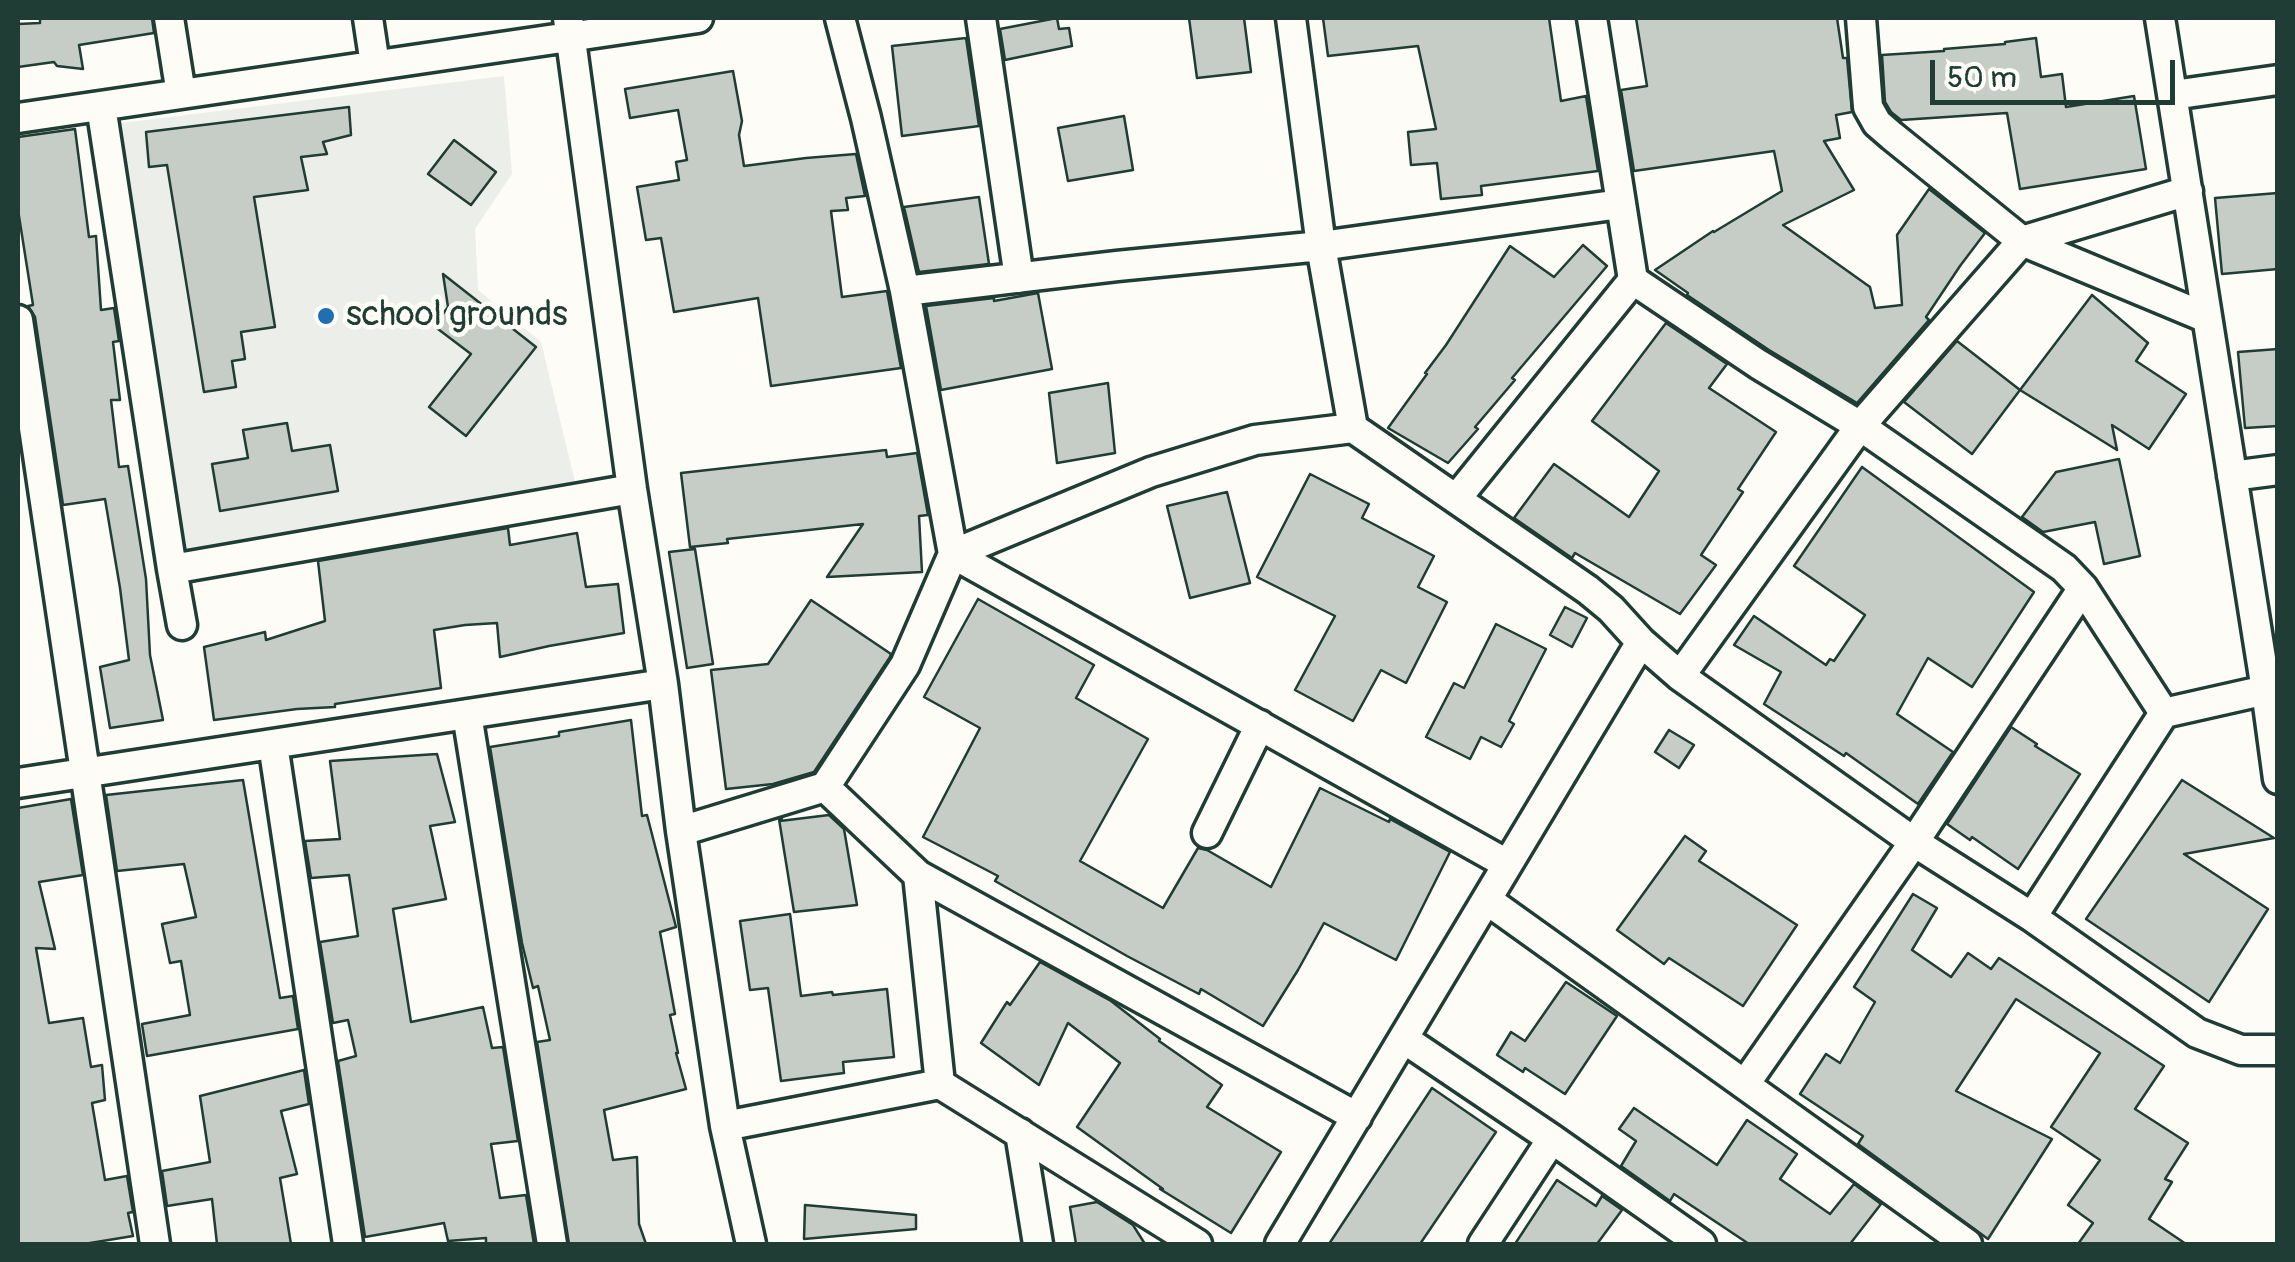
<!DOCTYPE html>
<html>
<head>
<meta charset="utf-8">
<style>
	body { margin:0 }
	#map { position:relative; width:2295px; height:1262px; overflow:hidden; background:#fdfcf7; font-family:Pangolin,sans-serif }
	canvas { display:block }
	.frame { position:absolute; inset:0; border:20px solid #1f3d34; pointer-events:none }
	.scale { position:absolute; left:1930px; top:60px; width:245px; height:45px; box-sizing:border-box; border:5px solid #1f3d34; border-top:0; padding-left:12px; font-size:30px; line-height:35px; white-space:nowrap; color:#1f3d34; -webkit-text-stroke:8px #fdfcf7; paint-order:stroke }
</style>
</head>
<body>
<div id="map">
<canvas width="2295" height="1262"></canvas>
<div class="frame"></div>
<div class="scale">50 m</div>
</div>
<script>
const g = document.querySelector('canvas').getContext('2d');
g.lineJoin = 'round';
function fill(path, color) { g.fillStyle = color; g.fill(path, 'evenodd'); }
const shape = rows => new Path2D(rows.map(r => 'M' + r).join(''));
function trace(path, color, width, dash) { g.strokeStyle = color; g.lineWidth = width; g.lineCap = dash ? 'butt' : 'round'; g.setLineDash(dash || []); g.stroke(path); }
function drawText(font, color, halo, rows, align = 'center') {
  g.font = font + ' Pangolin,sans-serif'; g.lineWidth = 9; g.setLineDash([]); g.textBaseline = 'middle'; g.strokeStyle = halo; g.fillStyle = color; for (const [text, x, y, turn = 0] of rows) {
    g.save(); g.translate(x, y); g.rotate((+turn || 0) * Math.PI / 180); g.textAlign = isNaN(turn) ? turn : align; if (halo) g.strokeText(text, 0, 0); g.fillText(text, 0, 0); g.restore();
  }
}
const built = shape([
	[504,76,512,174,475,229,478,290,541,342,577,490,177,553,167,539,121,123]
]);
const building = shape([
	[40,18,152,18,154,33,79,45,83,69,57,66,54,62,18,67,18,24,40,23,40,18],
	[1057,18,1059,29,1069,28,1072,46,1005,60,1000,29,1057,18],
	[1189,18,1244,18,1251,72,1197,78,1189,18],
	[1323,18,1549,18,1561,101,1586,96,1598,171,1481,186,1482,195,1441,199,1437,163,1411,165,1408,132,1436,129,1418,46,1328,56,1323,18],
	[1636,18,1837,18,1843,58,1847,58,1852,112,1836,115,1840,138,1824,141,1854,190,1783,225,1870,287,1875,308,1902,305,1897,235,1929,189,1985,233,1960,266,1926,317,1929,320,1857,403,1769,350,1687,295,1688,293,1655,270,1713,231,1714,232,1782,191,1774,151,1634,171,1621,90,1647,86,1636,18],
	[966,38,979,126,902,136,892,46,966,38],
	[2036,38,2041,77,2062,74,2066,107,2134,96,2146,169,2020,189,2007,113,1901,120,1891,112,1885,102,1882,55,1944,51,1944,49,2005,44,2005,42,2036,38],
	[733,71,742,121,739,135,744,166,806,158,856,154,865,196,846,198,848,210,831,211,842,297,887,291,901,368,771,386,758,298,674,312,661,238,646,240,637,187,679,180,676,162,687,160,678,110,630,118,625,89,733,71],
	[349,107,351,135,323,142,327,154,301,157,308,190,254,197,275,327,241,332,245,359,232,361,236,387,204,392,167,165,149,167,146,132,349,107],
	[1124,116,1133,170,1068,181,1058,128,1124,116],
	[75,129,89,237,96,236,101,310,114,308,119,341,113,342,120,400,111,400,119,467,128,466,146,579,150,655,163,720,110,728,100,667,129,660,120,588,105,499,63,505,35,317,28,306,33,305,18,210,18,137,75,129],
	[454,140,496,172,471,205,428,174,454,140],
	[2278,193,2278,269,2222,274,2215,198,2278,193],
	[979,197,989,264,919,272,904,207,979,197],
	[1583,245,1607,266,1512,378,1515,380,1475,427,1478,429,1448,463,1388,428,1427,374,1425,373,1446,345,1510,246,1554,277,1583,245],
	[443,274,536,347,466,436,429,407,471,354,434,326,448,307,443,274],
	[1038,293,1052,369,941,390,926,306,994,298,994,301,1038,293],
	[2092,295,2148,343,2136,361,2186,394,2149,449,2112,425,2117,450,2020,390,2092,295],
	[1666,323,1727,364,1709,388,1776,432,1738,489,1743,492,1701,555,1716,565,1680,614,1575,553,1572,558,1514,518,1554,464,1629,517,1659,471,1592,421,1666,323],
	[1957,341,2020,390,1972,454,1904,402,1957,341],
	[2278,349,2278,426,2245,428,2238,352,2278,349],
	[1108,383,1115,453,1057,463,1049,393,1108,383],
	[287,423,292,451,330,445,338,491,220,511,212,464,248,458,243,430,287,423],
	[886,450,887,457,917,453,928,515,919,516,922,572,827,577,863,524,727,539,728,543,690,547,681,473,886,450],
	[2119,459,2140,556,2104,564,2095,522,2043,532,2022,517,2056,472,2119,459],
	[1862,467,2034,592,1972,687,1928,658,1897,714,1953,752,1918,804,1846,753,1844,756,1764,704,1781,672,1734,645,1754,616,1826,665,1830,659,1834,661,1865,615,1794,566,1862,467],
	[1310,474,1369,504,1362,518,1434,556,1418,587,1447,602,1406,683,1381,670,1353,721,1295,690,1335,616,1257,577,1310,474],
	[1227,492,1250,583,1190,598,1167,506,1227,492],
	[508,528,510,545,577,533,586,587,618,584,624,633,549,646,500,657,497,623,465,625,434,630,441,688,335,704,335,707,297,709,214,720,204,647,265,632,266,640,325,621,318,561,508,528],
	[695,549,713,664,687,668,669,552,695,549],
	[978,599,1094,665,1076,698,1148,739,1080,861,1163,908,1198,848,1207,850,1271,887,1320,788,1389,822,1390,819,1450,852,1396,960,1324,923,1298,970,1263,1026,1201,989,1199,994,1127,956,995,881,998,876,923,837,980,728,924,697,978,599],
	[811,600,891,654,890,657,814,772,773,784,726,789,711,670,768,664,811,600],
	[1565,607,1587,618,1572,647,1550,635,1565,607],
	[1496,624,1546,649,1509,721,1514,724,1501,747,1481,737,1470,759,1426,737,1454,683,1464,688,1496,624],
	[631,720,642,816,647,815,676,927,660,932,675,1014,670,1015,678,1053,676,1053,686,1089,604,1110,613,1160,637,1157,639,1224,646,1244,569,1244,537,1042,550,1040,538,986,533,988,522,943,490,747,559,736,559,732,631,720],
	[2011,727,2037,744,2035,746,2080,774,2018,869,1972,837,1970,840,1947,824,2011,727],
	[1669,730,1694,745,1679,768,1655,752,1669,730],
	[437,754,455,822,430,826,446,899,393,909,411,1022,483,1007,492,1048,503,1047,518,1141,491,1144,500,1198,526,1195,534,1244,486,1244,486,1238,448,1241,444,1223,365,1237,338,1061,356,1056,348,1020,333,1023,320,942,358,936,349,875,311,878,305,841,340,839,330,761,437,754],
	[243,780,280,998,293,996,298,1029,147,1056,142,1024,190,1015,181,961,170,963,162,924,196,917,184,864,117,871,106,795,243,780],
	[2182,780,2274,838,2184,854,2268,909,2209,1002,2086,919,2182,780],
	[71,799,83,875,39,882,55,949,36,948,49,1023,83,1018,91,1067,102,1065,105,1100,92,1103,105,1180,127,1176,133,1212,128,1213,133,1236,84,1244,18,1244,18,808,71,799],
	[829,815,844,829,857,905,794,912,779,819,782,818,780,821,829,815],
	[1685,836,1706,851,1699,861,1797,925,1743,1006,1669,958,1664,964,1617,930,1685,836],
	[1913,894,1937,908,1912,950,1951,977,1968,953,1991,969,1999,958,2164,1066,2135,1109,2188,1143,2165,1179,2172,1182,2149,1219,2186,1244,2078,1244,2093,1223,2068,1205,2100,1160,2051,1127,2100,1053,2016,999,1956,1091,2052,1139,1988,1239,1858,1144,1863,1136,1800,1094,1826,1054,1840,1063,1875,1002,1854,987,1913,894],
	[790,914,801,996,832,992,833,995,887,989,894,1057,843,1062,844,1073,781,1081,768,988,750,990,740,921,790,914],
	[1040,962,1111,1001,1160,1039,1159,1041,1222,1085,1207,1107,1281,1152,1231,1233,1160,1189,1163,1189,1077,1127,1120,1063,1068,1023,1039,1085,981,1043,1007,1002,1010,1005,1040,962],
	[1566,982,1617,1016,1565,1094,1525,1068,1523,1072,1497,1055,1511,1032,1525,1041,1566,982],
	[304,1070,309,1104,281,1111,297,1174,280,1178,291,1244,217,1244,212,1199,167,1206,162,1171,210,1162,200,1096,304,1070],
	[1432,1088,1496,1132,1420,1244,1329,1244,1432,1088],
	[1634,1108,1717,1165,1747,1120,1797,1154,1780,1179,1830,1214,1854,1184,1881,1204,1850,1244,1749,1244,1674,1194,1670,1201,1621,1166,1636,1141,1619,1129,1634,1108],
	[1557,1180,1596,1206,1602,1196,1622,1210,1597,1244,1515,1244,1557,1180],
	[1097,1202,1133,1225,1145,1244,1076,1244,1070,1207,1097,1202],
	[805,1205,916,1215,916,1229,804,1239,805,1205]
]);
const minor = shape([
	[169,18,181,94],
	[368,18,375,65],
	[568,18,632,489,663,684,681,831,725,1126,751,1244],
	[981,18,1019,278],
	[1291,18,1321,246,1353,428],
	[1592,18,1633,280,1758,364,1860,426,2064,568,2083,588,2164,713],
	[1861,18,1868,107,1877,123,1892,136,2022,241,2207,318],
	[2160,18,2266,690,2278,779],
	[2173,95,2278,80],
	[101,106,172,569,182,625],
	[18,118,698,18],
	[905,291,1117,266,1321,246,1620,204],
	[18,320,155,1244],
	[2232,476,2278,470],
	[1456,499,1633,280],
	[953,554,1151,472,1255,440,1353,428,1588,590,1611,609,1641,642,1680,676,1914,842,2032,917,2197,1033,2241,1050,2278,1050],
	[953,554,1507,864],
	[172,569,632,489],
	[1680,676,1860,426,2022,241,2188,191],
	[467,714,552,1244],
	[273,744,348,1244],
	[18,783,663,684],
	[825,787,918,875,1357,1117],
	[681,831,825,787,905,665,953,554,905,291,866,118,840,18],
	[1207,833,1260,725],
	[1487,900,1967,1244],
	[2032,917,2164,713,2266,690],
	[1404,1039,1552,1139,1701,1244],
	[940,1084,1197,1244],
	[1745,1084,1914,842,2083,588],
	[725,1126,940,1084,918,875],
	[1020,1133,1038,1244],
	[1280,1244,1641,642],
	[1483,1244,1552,1139]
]);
const markers = [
	[326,316,10,"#1f6fb2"]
];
const poiNames = [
	["school grounds",346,316]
];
fill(built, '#eceee9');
fill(building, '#c6cdc7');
trace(building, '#1f3d34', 2.5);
trace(minor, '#1f3d34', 35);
trace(minor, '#fdfcf7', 28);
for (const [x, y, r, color] of markers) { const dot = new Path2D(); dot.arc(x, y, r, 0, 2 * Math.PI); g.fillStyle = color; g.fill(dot); trace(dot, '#fdfcf7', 4); }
drawText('35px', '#1f3d34', '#fdfcf7', poiNames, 'left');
</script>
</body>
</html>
